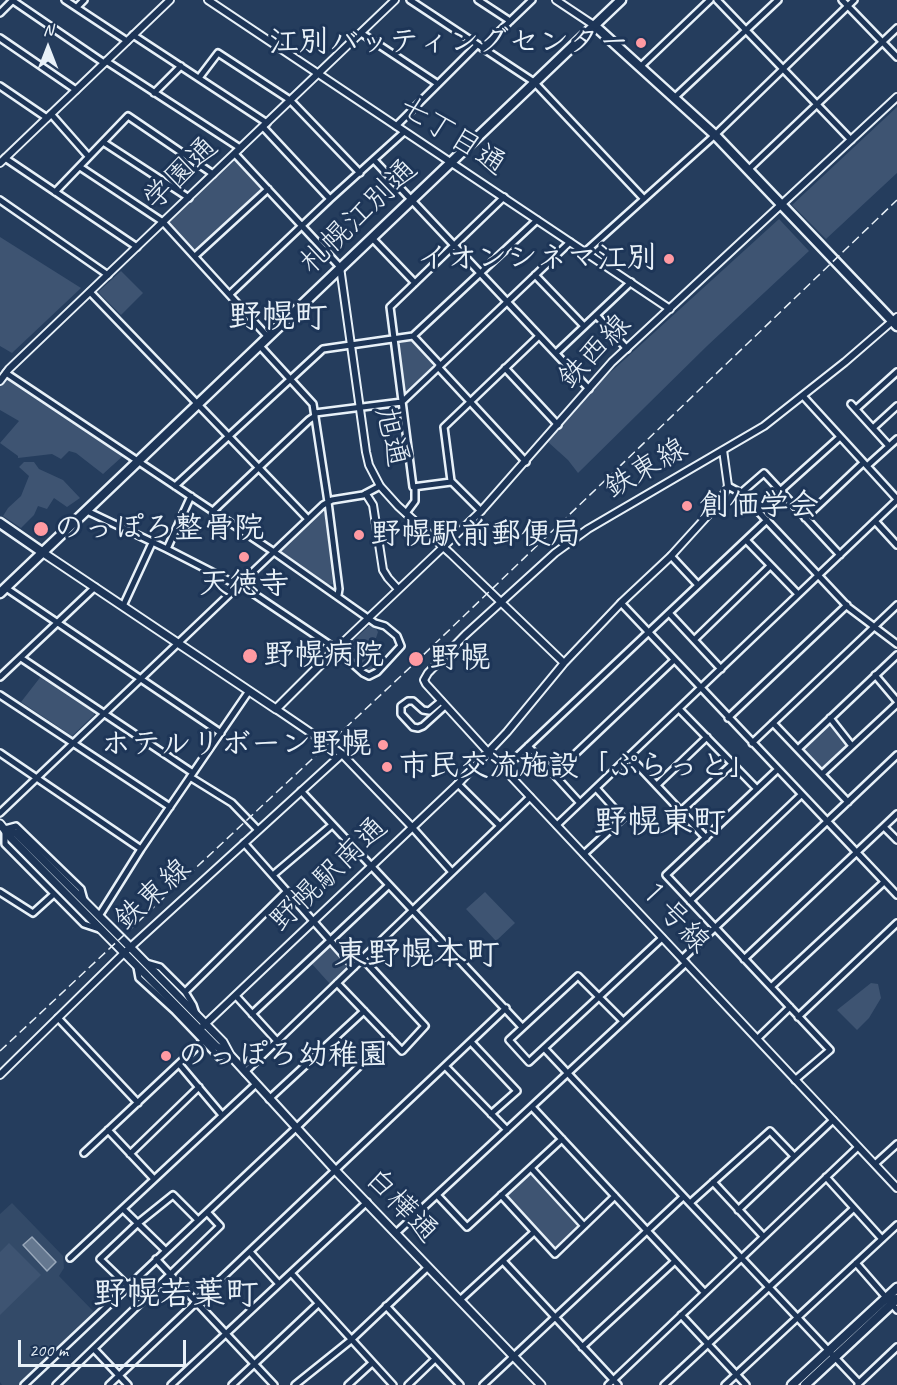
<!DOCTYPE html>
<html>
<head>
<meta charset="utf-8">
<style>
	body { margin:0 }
	#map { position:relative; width:897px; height:1385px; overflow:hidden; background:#253d5d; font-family:Caveat,sans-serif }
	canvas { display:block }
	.north { position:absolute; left:18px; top:18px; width:60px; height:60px; -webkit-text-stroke:4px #1d3557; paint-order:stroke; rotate:0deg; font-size:16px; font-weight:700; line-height:24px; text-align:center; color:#e8f1f8 }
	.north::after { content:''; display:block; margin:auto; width:21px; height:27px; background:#e8f1f8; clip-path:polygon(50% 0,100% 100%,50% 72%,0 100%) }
	.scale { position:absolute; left:18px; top:1340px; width:168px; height:27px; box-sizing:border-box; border:3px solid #e8f1f8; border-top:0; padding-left:8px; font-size:18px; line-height:21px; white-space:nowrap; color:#e8f1f8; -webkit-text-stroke:4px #1d3557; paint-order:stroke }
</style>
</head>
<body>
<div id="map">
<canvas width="897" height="1385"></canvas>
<div class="north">N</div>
<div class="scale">200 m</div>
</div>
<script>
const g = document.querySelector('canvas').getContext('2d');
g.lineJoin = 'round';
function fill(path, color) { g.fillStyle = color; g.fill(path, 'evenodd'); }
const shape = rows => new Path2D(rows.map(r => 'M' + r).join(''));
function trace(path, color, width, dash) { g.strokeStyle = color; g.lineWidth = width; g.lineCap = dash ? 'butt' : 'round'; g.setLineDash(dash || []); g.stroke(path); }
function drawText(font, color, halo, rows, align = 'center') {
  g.font = font + ' Caveat,"Klee One",sans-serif'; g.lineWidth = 6; g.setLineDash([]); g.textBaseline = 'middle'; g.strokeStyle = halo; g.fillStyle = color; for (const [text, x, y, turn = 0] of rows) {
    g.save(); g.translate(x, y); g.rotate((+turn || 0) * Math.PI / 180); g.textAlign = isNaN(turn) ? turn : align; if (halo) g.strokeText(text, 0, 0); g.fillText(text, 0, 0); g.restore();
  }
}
const built = shape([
	[12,1203,63,1256,64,1268,59,1276,95,1313,20,1385,2,1385,0,1382,0,1214]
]);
const green = shape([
	[897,107,897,173,826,239,792,205],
	[234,159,263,190,196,253,167,221],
	[779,219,809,251,707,346,578,473,568,460,548,442,602,380],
	[0,237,81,288,12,353,0,346],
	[121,271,143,293,121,315,98,292],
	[411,341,433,363,432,368,407,392,403,390,398,343],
	[8,376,96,437,124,455,103,474,76,453,69,451,61,459,52,454,18,458,18,456,0,443,19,421,0,410,0,385],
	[24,462,34,462,39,469,63,480,80,498,67,507,54,498,47,509,38,506,34,515,21,528,3,516,8,508,21,496,29,476,19,467],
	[323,511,325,515,333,584,328,585,282,554,282,549],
	[370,625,374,625,378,632,376,638,350,654,345,652,345,648],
	[376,652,381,654,381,659,372,669,364,671,360,667,358,663,361,657],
	[42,675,94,711,94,715,72,736,21,702],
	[830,724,849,746,822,769,804,748],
	[485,892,515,923,496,941,466,909],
	[332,945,349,967,330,984,312,964],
	[871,983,878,984,881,998,869,1018,857,1030,837,1010],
	[530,1173,579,1225,554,1249,505,1196],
	[9,1243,41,1275,0,1315,0,1252]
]);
const water = shape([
	[32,1237,56,1262,47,1271,23,1245,32,1237]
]);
const minor = shape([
	[12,0,104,63],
	[65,0,127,41],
	[410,0,534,82,644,199],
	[478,0,510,21],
	[717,0,851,140],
	[842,0,897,57],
	[77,7,84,0],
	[0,13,13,0],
	[361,33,438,84],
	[133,35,267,123],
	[0,38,76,90],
	[482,48,532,0],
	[106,61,240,148],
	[640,67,710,0],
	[199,78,218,53,290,100,360,173],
	[0,86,47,118],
	[154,93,181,66],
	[674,98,778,0],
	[51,114,88,156],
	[396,126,477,45],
	[263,127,330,199],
	[103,142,189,198],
	[235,154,340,267],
	[5,158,137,247],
	[374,160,589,389],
	[80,167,163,222,268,337],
	[748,170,897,28],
	[55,192,128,116,213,174],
	[0,200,108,275],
	[372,238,415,283],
	[585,252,715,135,854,0],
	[195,256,268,189],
	[535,275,584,326],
	[90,292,308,519],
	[230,294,330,199,404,132],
	[596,315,627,349],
	[413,336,440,365],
	[259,345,313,404,328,502,339,589,338,595],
	[556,353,631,282],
	[438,367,526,462],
	[505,368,558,425],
	[6,373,274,552,375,623,385,626,397,636,401,646,377,672,369,676,363,673,336,649,251,592,167,549,87,511],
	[803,396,897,499],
	[851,404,889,446],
	[856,409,897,372],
	[315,413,402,402,570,242],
	[873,428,897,406],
	[867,466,897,439],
	[451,482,413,487,390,307,504,197],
	[175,486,323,349,413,336,537,220],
	[728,486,741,493,848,607,897,644],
	[780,491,840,437],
	[741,493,764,473,840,555],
	[213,511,309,420,315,416],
	[481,511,451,481,444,427,539,336],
	[406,513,415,501,415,487],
	[805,518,863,463],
	[875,521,897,545],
	[746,540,798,594],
	[167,549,191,496],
	[671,556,698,585],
	[6,588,221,733],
	[621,603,897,895],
	[123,606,152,543],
	[669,613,721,669],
	[694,640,770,566],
	[21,658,193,773],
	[875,675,897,701],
	[0,677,95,587],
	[0,695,170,807],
	[441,701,429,711,423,710,413,701,408,701,401,706,401,714,413,727,418,728,423,726,445,706],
	[679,709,757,789],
	[728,718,847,605],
	[830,718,852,746],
	[773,723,848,802],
	[752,743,897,605],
	[528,746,580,803],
	[798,749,897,655],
	[0,753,141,849],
	[629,756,706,838],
	[504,769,767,520],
	[777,770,666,875,830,1050,795,1080],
	[554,774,674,660],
	[822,774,897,704],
	[190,777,232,803,258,830],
	[458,784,500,826],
	[657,785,707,737],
	[301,791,522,1027],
	[681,811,732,764],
	[0,813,323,505,332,500,363,495,380,486],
	[557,825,897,500],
	[411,826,452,872],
	[884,827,897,840],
	[244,843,354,967],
	[584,854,623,818,596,788],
	[273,875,332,825],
	[0,892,33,913,54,894],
	[84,900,81,889,16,826,5,829,5,844,84,924,99,929],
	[690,901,801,795],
	[99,916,141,849,249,691],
	[682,959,897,755],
	[744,959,897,814],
	[146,963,160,967,185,992,193,1005,196,1014],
	[137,967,139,978,175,1011,219,1057,230,1055],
	[337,983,402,1051,425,1026,362,958],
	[771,987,884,882],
	[185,992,287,891],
	[236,996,277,1041],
	[252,1014,389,885],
	[798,1017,897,923],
	[58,1018,138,1103],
	[623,1021,578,976,509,1040,529,1062,599,997,662,938],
	[758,1038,790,1007],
	[471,1042,517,1091,491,1114],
	[544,1048,859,1383],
	[179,1064,222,1115],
	[445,1066,507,1130],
	[245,1072,530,797],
	[269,1099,364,1011],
	[532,1107,704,1292],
	[108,1130,154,1179],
	[84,1153,203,1041],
	[130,1154,199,1087],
	[875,1164,897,1144],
	[531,1168,584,1226],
	[826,1177,882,1239],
	[713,1182,763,1236],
	[437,1195,467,1227,562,1139],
	[501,1195,555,1254,615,1196],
	[690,1203,770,1131,794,1156],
	[123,1209,165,1250],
	[738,1210,833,1120],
	[396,1233,686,963],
	[250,1252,279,1284],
	[70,1258,256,1084],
	[156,1259,274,1385],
	[503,1261,618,1385],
	[856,1263,897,1310],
	[291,1273,393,1385],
	[128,1286,100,1259,137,1224,173,1195,198,1220],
	[460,1300,534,1232],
	[386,1306,460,1385],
	[681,1315,746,1385],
	[582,1347,675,1261],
	[94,1349,128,1385],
	[858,1384,897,1347],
	[24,1385,297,1127,389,1037],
	[56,1385,220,1226,207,1212],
	[109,1385,506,1008],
	[171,1385,367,1202],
	[232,1385,318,1304],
	[295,1385,351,1340,428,1267],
	[348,1385,372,1363],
	[408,1385,435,1359],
	[483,1385,683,1197],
	[608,1385,858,1147],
	[664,1385,853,1209],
	[725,1385,897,1225]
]);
const tertiary = shape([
	[208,0,670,309],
	[556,0,595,26],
	[0,163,170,0],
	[340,267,366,452,369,465,380,486,398,506,451,554,564,663],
	[897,317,845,362,764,426,588,529,555,553,465,635,428,673,424,680,426,684,488,752,897,1188],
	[0,381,9,369,395,0],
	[366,494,373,505,383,570,388,578,398,589],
	[336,649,481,511,612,362,897,97],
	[276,709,342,754,411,826],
	[200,1029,458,784,507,732,564,663,621,603,670,557,719,503,728,486,723,450],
	[0,1075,124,953,342,754]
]);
const secondary = shape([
	[42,552,276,709,336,649],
	[0,824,10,837,216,1046,230,1055,336,1171,541,1385],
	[5,829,16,833,130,947,223,1042,230,1055]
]);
const primary = shape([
	[595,26,715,135,897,326],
	[0,523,42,552],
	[792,1385,897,1288],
	[805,1385,897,1299]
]);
const trunk = shape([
	[0,593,621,0]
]);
const rail = shape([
	[0,1051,418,660,897,200]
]);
const markers = [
	[641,43,6,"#ff9aa2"],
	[669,259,6,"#ff9aa2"],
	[687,506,6,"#ff9aa2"],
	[41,529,8,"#ff9aa2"],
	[359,535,6,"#ff9aa2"],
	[244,557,6,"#ff9aa2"],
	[250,656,8,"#ff9aa2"],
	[416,659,8,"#ff9aa2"],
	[383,745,6,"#ff9aa2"],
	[387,767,6,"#ff9aa2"],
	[166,1056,6,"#ff9aa2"]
];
const poiNames = [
	["江別バッティングセンター",629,43,"right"],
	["イオンシネマ江別",657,259,"right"],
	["創価学会",699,506],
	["のっぽろ整骨院",54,529],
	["野幌駅前郵便局",371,535],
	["天徳寺",244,585,"center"],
	["野幌病院",264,656],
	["野幌",430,659],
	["ホテルリボーン野幌",371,745,"right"],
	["市民交流施設「ぷらっと」",399,767],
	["のっぽろ幼稚園",178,1056]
];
const streetNames = [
	["七丁目通",452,136,33],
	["学園通",181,174,-44],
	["札幌江別通",359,217,-44],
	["鉄西線",595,352,-46],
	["旭通",391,437,77],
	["鉄東線",646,469,-30],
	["野幌駅南通",329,875,-44],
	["鉄東線",153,895,-42],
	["１号線",673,916,47],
	["白樺通",401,1206,46]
];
const quarterNames = [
	["野幌町",278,318],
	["野幌東町",660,823],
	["東野幌本町",417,955],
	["野幌若葉町",176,1295]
];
fill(built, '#334a68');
fill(green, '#3e5472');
fill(water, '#657890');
trace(water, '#99a8ba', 1.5);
trace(minor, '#e8f1f8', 10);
trace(tertiary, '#e8f1f8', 10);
trace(secondary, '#e8f1f8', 11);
trace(primary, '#e8f1f8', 13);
trace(trunk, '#e8f1f8', 13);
trace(minor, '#1d3557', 5);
trace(tertiary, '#1d3557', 6);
trace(secondary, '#1d3557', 7);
trace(primary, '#1d3557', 8);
trace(trunk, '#1d3557', 8);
trace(rail, '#e8f1f8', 1.5, [9, 4.5]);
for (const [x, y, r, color] of markers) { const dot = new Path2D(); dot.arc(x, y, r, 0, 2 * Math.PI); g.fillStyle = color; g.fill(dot); trace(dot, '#1d3557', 2); }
drawText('bold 30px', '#e8f1f8', '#1d3557', poiNames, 'left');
drawText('30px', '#e8f1f8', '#1d3557', streetNames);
drawText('bold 33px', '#e8f1f8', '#1d3557', quarterNames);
</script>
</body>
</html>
